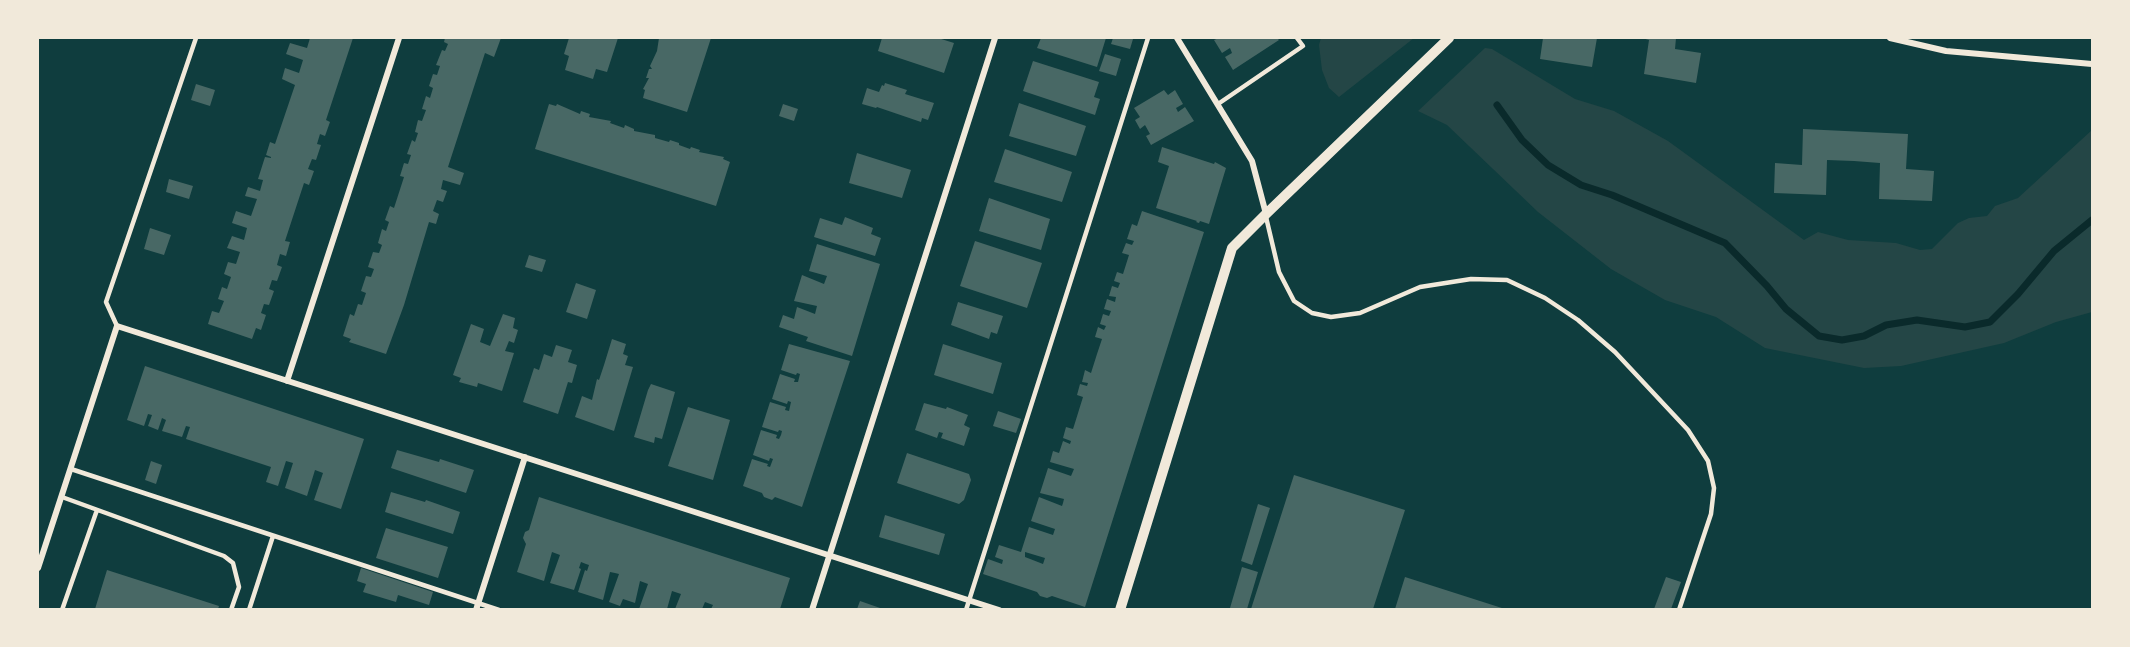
<!DOCTYPE html>
<html>
<head>
<meta charset="utf-8">
<style>
	body { margin:0 }
	#map { position:relative; width:2130px; height:647px; overflow:hidden; background:#0f3d3e; font-family:Quicksand,sans-serif }
	canvas { display:block }
	.frame { position:absolute; inset:0; border:39px solid #f1e9da; pointer-events:none }
</style>
</head>
<body>
<div id="map">
<canvas width="2130" height="647"></canvas>
<div class="frame"></div>
</div>
<script>
const g = document.querySelector('canvas').getContext('2d');
g.lineJoin = 'round';
function fill(path, color) { g.fillStyle = color; g.fill(path, 'evenodd'); }
const shape = rows => new Path2D(rows.map(r => 'M' + r).join(''));
function trace(path, color, width, dash) { g.strokeStyle = color; g.lineWidth = width; g.lineCap = dash ? 'butt' : 'round'; g.setLineDash(dash || []); g.stroke(path); }
const green = shape([
	[1321,38,1414,38,1339,97,1329,88,1322,70,1319,45],
	[1485,48,1492,49,1575,99,1614,111,1668,141,1804,240,1818,232,1848,240,1896,243,1920,250,1932,249,1958,223,1969,218,1987,216,1995,206,2018,198,2092,130,2092,312,2056,322,2004,343,1901,366,1864,368,1765,348,1716,317,1665,300,1611,269,1538,212,1447,125,1418,111]
]);
const stream = shape([
	[1497,105,1522,140,1548,165,1581,185,1612,195,1725,243,1767,286,1786,309,1819,336,1842,340,1864,336,1886,325,1917,320,1965,327,1990,322,2018,294,2054,251,2092,220]
]);
const building = shape([
	[310,38,353,38,326,120,330,122,325,136,320,134,317,144,321,145,316,160,312,159,308,169,314,171,309,185,304,183,285,241,290,242,286,256,280,254,277,265,282,267,277,281,272,280,269,289,274,291,269,305,264,304,261,313,266,315,261,330,256,328,252,339,208,324,212,311,219,313,224,301,218,299,222,287,227,289,231,277,224,274,228,262,236,264,240,252,227,248,232,236,244,240,247,228,232,223,236,211,251,216,257,199,245,196,248,187,260,191,263,180,258,179,265,157,271,158,271,157,266,155,270,142,275,144,295,85,282,79,285,68,299,73,303,60,286,54,290,43,307,48],
	[445,38,501,38,494,57,485,53,448,167,464,173,460,185,443,180,441,189,447,191,443,202,437,200,433,211,439,214,436,224,429,222,404,305,386,354,349,342,351,339,343,336,350,314,354,316,358,304,362,305,366,293,361,291,366,276,371,277,374,269,368,267,373,252,379,253,382,245,378,243,382,229,386,231,389,222,385,220,390,206,394,208,404,177,400,176,404,163,408,164,411,155,407,154,412,140,415,142,418,133,415,132,418,120,422,121,426,110,422,109,426,96,430,98,433,88,429,86,433,74,437,75,440,66,436,65,442,50,445,51,448,44,444,42],
	[569,38,618,38,607,72,596,69,593,79,565,70,569,56,564,54],
	[659,38,711,38,687,112,643,98,645,90,643,89,649,78,646,78,649,69,652,69,650,66,657,51],
	[882,38,938,38,954,43,944,73,878,51],
	[1041,38,1106,38,1097,67,1037,48],
	[1113,38,1133,39,1130,49,1111,44],
	[1219,38,1277,38,1279,40,1233,70,1225,57,1232,53,1230,48,1222,53,1214,40],
	[1543,38,1597,38,1592,67,1540,59],
	[1642,38,1676,38,1675,49,1701,53,1696,83,1644,74,1649,40],
	[1105,54,1121,59,1116,76,1099,71],
	[1033,61,1099,82,1094,97,1100,99,1095,115,1023,91],
	[885,83,907,90,905,94,934,103,928,120,922,118,921,122,877,107,876,108,862,104,867,88,879,92,882,85,884,86],
	[196,84,215,90,210,106,191,100],
	[1164,90,1168,95,1175,90,1183,104,1176,108,1178,112,1185,107,1194,121,1151,145,1146,136,1150,134,1145,125,1140,129,1135,120,1140,117,1134,108],
	[1019,103,1086,126,1076,156,1009,136],
	[549,104,556,106,557,104,580,114,581,111,590,114,589,117,611,121,610,123,624,128,625,125,634,129,634,131,655,135,655,138,669,142,670,140,679,143,679,145,690,149,691,147,700,150,699,152,724,157,723,159,730,162,716,206,535,149],
	[783,104,798,109,794,121,779,116],
	[1803,129,1908,134,1906,169,1934,171,1932,201,1879,199,1880,163,1854,161,1827,160,1826,195,1774,193,1775,163,1802,165],
	[1162,147,1214,164,1215,162,1226,168,1209,224,1200,221,1199,223,1196,222,1197,221,1156,208,1169,166,1158,162],
	[1005,149,1072,172,1062,202,994,182],
	[857,153,911,170,902,198,849,183],
	[169,179,193,186,189,199,166,192],
	[989,198,1050,219,1041,250,979,231],
	[1142,211,1204,232,1085,607,1052,596,1047,598,1040,596,1037,592,983,574,988,559,1002,564,1003,560,995,557,999,545,1021,552,1029,527,1053,535,1055,529,1031,521,1039,497,1062,506,1063,503,1064,499,1040,493,1048,468,1071,476,1074,469,1050,462,1053,451,1059,453,1063,441,1070,444,1071,441,1063,438,1066,427,1073,429,1074,426,1083,397,1077,395,1080,384,1087,386,1088,383,1082,382,1085,370,1091,373,1097,354,1102,339,1095,337,1098,327,1104,330,1106,326,1100,324,1103,314,1109,316,1111,311,1104,309,1107,299,1115,302,1116,297,1109,296,1112,286,1118,288,1120,283,1114,281,1117,272,1123,274,1129,255,1122,253,1126,243,1132,245,1134,241,1127,239,1132,224,1137,226],
	[1025,552,1045,558,1043,564,1025,557],
	[845,217,873,228,871,234,881,238,875,256,814,237,820,218,842,225],
	[150,228,171,235,164,255,144,249],
	[975,241,1042,263,1027,308,960,286],
	[817,244,880,264,852,356,806,341,808,337,779,327,783,315,794,319,797,307,815,314,817,306,794,301,802,275,824,284,827,276,809,271],
	[529,255,546,260,542,272,525,267],
	[576,283,596,290,587,319,566,312],
	[958,302,1003,316,997,334,991,332,989,339,951,325],
	[503,314,515,318,513,328,518,330,514,343,509,341,505,351,514,353,502,391,478,383,477,387,459,382,461,378,453,375,471,324,484,329,480,342,490,346],
	[612,339,626,344,623,354,628,356,625,365,633,367,614,431,575,417,582,396,592,400,597,379,599,380,604,365],
	[789,344,850,361,802,507,775,497,772,500,764,497,762,493,743,486,752,459,768,464,767,466,770,467,773,459,770,458,769,461,753,455,761,430,777,435,776,438,779,439,781,435,782,431,779,430,778,432,762,427,770,402,786,407,785,410,789,411,791,402,788,401,787,404,772,399,780,374,795,379,794,382,798,382,800,374,797,373,796,375,781,370],
	[943,344,1002,363,993,394,934,375],
	[556,345,572,350,568,362,577,365,572,383,568,382,558,414,523,402,534,368,539,370,544,354,552,357],
	[145,366,364,439,341,509,314,500,323,473,315,470,307,496,285,488,293,463,286,461,278,486,266,482,271,467,186,439,190,427,186,426,182,437,162,431,166,420,162,418,158,430,148,426,152,415,148,414,144,426,127,420],
	[651,384,675,392,662,439,655,437,654,443,634,437,648,390],
	[924,403,946,409,947,407,968,415,964,425,970,428,964,446,941,438,943,433,939,432,937,438,915,430],
	[688,407,730,420,713,480,668,466],
	[998,411,1021,419,1016,433,993,426],
	[397,450,439,462,440,459,474,470,466,493,391,468],
	[907,453,969,474,971,480,964,500,959,504,897,483],
	[151,461,162,465,156,484,145,480],
	[1294,475,1405,510,1373,609,1251,609],
	[391,492,425,502,426,500,460,512,453,534,385,512],
	[539,497,790,578,780,609,711,609,713,605,705,602,702,609,675,609,681,594,672,591,667,609,639,609,648,584,640,581,635,603,623,599,620,606,609,602,619,574,615,573,610,572,603,600,578,592,585,570,587,571,589,565,586,564,581,562,579,568,581,569,574,590,550,583,560,555,552,552,544,581,517,572,526,544,523,538,525,532,529,530],
	[1258,504,1270,508,1252,565,1241,561],
	[885,515,945,534,939,555,879,537],
	[386,528,448,547,438,578,376,558],
	[1242,567,1258,572,1247,609,1230,608],
	[361,568,433,592,429,605,398,595,396,602,363,592,366,584,357,581],
	[107,570,219,606,218,609,95,609],
	[1405,577,1505,609,1395,609],
	[1666,577,1681,582,1671,609,1654,609],
	[860,601,883,609,857,609]
]);
const service = shape([
	[1218,104,1303,46,1297,38],
	[1266,217,1279,272,1294,301,1312,313,1331,317,1360,313,1420,287,1471,279,1507,280,1545,298,1578,320,1615,352,1688,430,1708,461,1714,488,1711,514,1679,610],
	[117,326,106,302,196,38],
	[71,469,499,610],
	[62,497,224,556,233,563,239,587,231,610],
	[62,610,97,510],
	[249,610,273,536],
	[966,610,1148,38]
]);
const minor = shape([
	[1177,38,1252,161,1266,214],
	[1890,38,1946,51,2092,64],
	[287,381,399,38],
	[38,568,117,326,999,610],
	[476,610,525,457],
	[812,610,995,38]
]);
const tertiary = shape([
	[1120,610,1232,248,1266,214,1449,38]
]);
fill(green, '#244646');
trace(stream, '#0a2a2b', 7);
fill(building, '#486865');
trace(service, '#f1e9da', 4.5);
trace(minor, '#f1e9da', 6);
trace(tertiary, '#f1e9da', 10);
</script>
</body>
</html>
